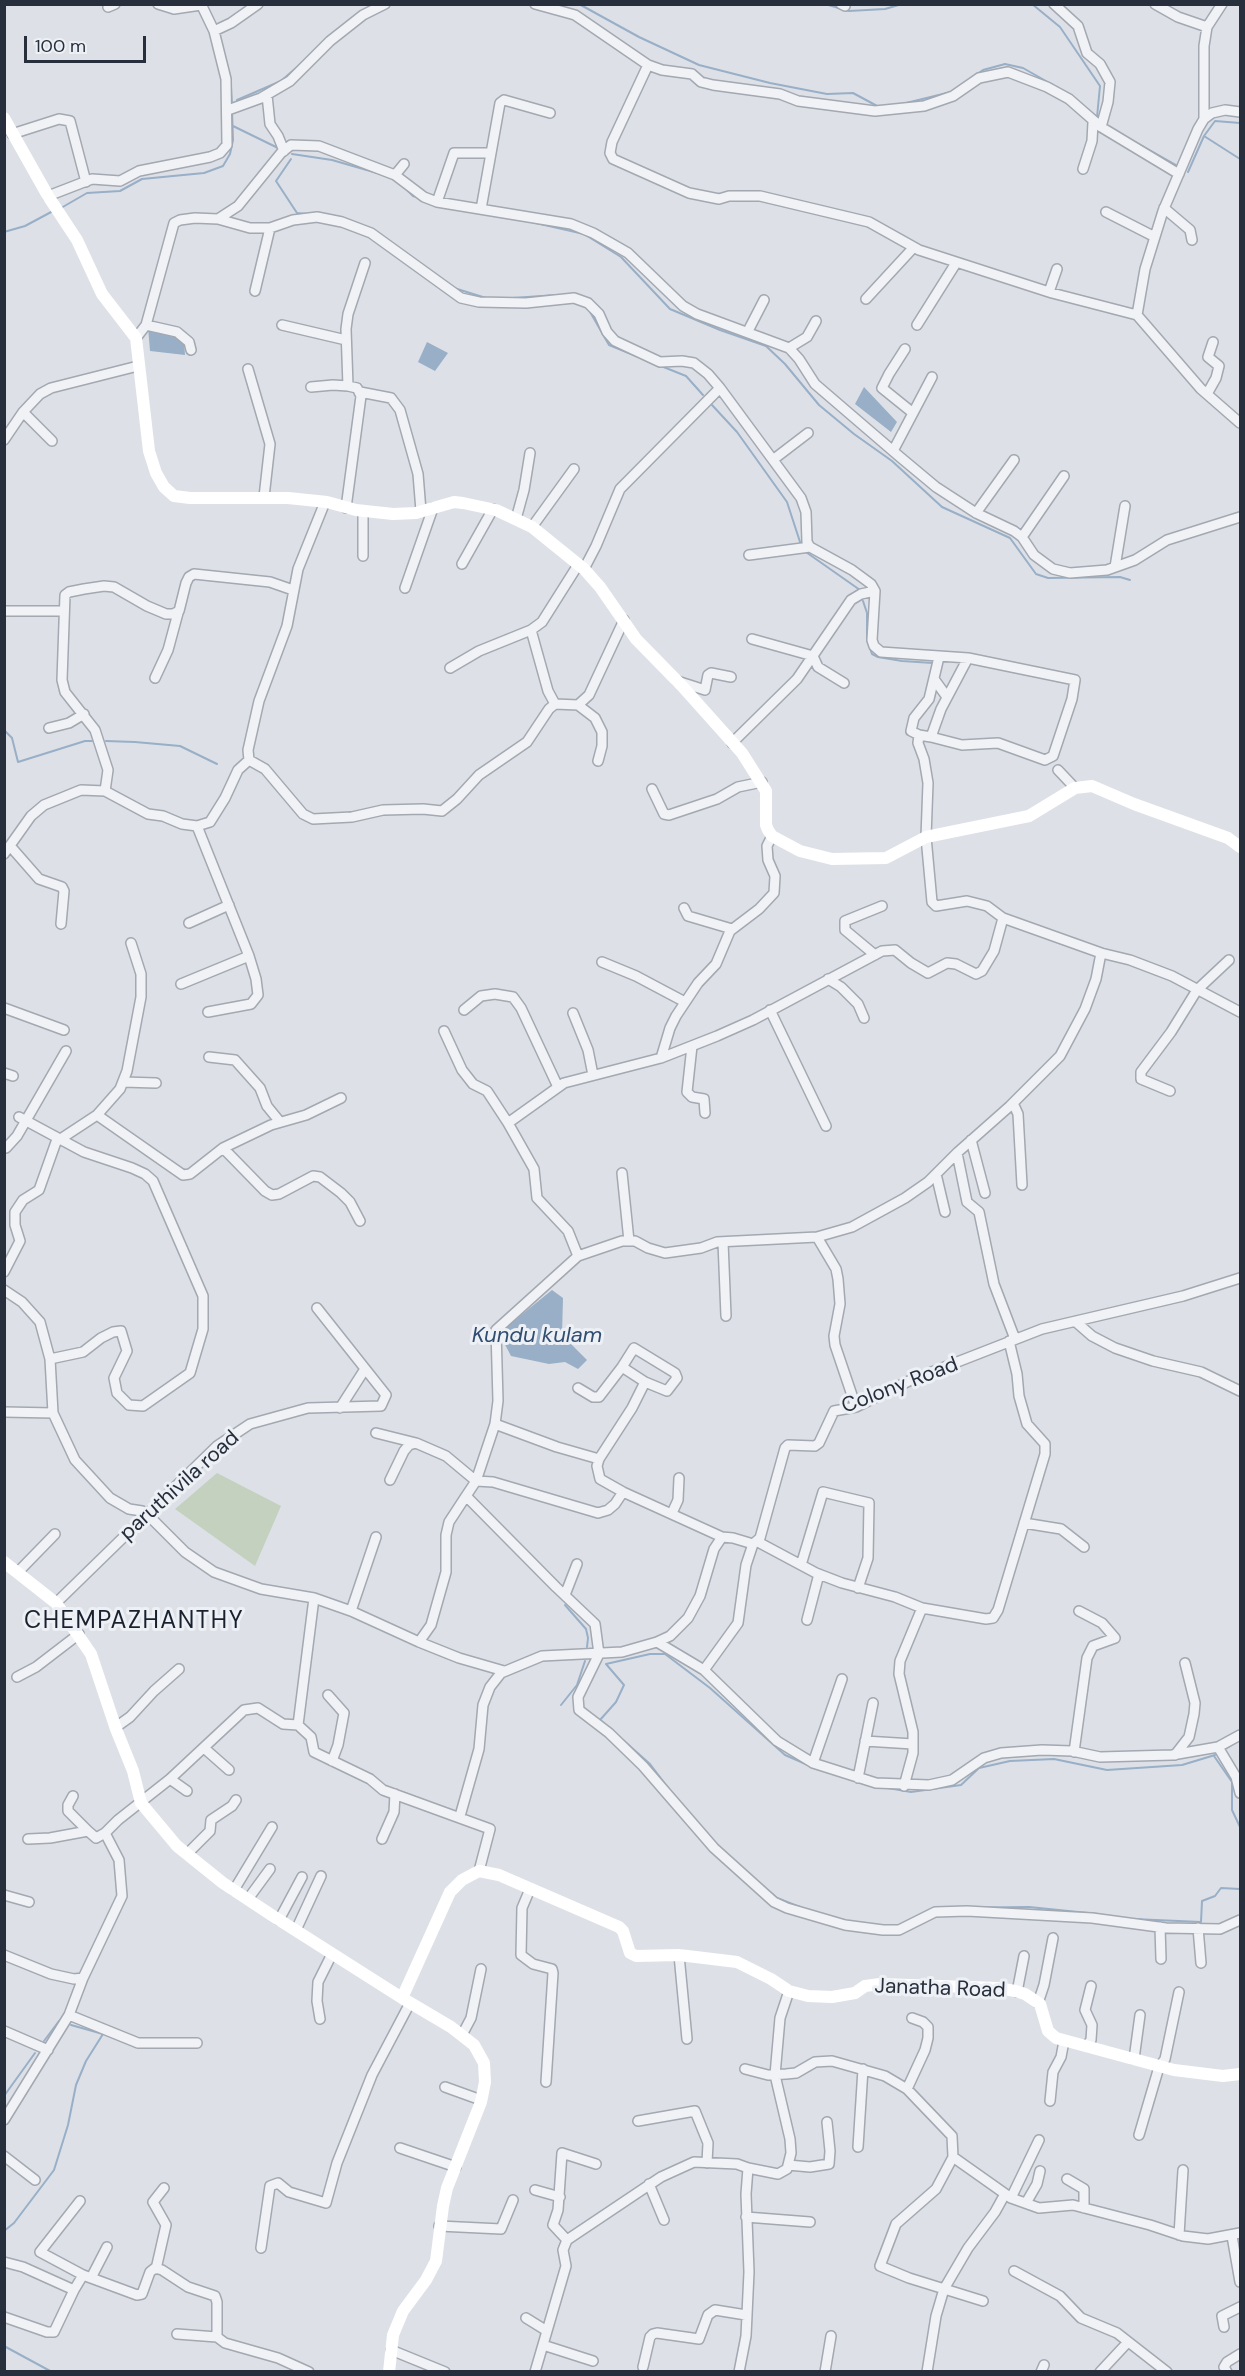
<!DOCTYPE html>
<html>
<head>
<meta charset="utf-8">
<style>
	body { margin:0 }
	#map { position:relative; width:1245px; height:2376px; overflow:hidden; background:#dde1e7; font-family:"DM Sans",sans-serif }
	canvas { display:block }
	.frame { position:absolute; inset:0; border:6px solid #272f3d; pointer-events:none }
	.scale { position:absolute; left:24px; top:36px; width:122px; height:27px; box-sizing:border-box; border:3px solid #272f3d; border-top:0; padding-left:8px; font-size:18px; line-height:21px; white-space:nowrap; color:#272f3d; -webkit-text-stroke:4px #edf0f5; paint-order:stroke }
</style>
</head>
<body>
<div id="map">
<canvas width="1245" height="2376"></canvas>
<div class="frame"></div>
<div class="scale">100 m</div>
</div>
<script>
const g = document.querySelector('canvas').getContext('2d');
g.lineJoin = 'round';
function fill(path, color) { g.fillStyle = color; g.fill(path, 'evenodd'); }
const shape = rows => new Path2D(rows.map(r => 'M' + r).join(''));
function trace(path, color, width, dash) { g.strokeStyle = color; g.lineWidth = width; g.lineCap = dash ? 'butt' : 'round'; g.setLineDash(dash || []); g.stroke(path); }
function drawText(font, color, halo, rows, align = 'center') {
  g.font = font + ' "DM Sans",sans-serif'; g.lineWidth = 6; g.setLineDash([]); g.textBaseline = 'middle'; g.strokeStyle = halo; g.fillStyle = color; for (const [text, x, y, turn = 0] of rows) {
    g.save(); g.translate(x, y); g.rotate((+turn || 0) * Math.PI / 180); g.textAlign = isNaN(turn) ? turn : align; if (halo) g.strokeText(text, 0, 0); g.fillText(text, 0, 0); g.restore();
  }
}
const green = shape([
	[217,1473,281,1506,255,1566,175,1509]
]);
const water = shape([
	[148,327,178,337,184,341,185,355,150,351],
	[427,342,448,353,435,371,418,362],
	[864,387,897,422,891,432,855,404],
	[552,1290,563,1298,562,1335,587,1360,578,1369,565,1362,549,1364,511,1356,499,1333]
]);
const stream = shape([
	[579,4,639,37,699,65,770,83,827,94,853,93,879,107],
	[825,4,849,11,885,9,902,4],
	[1032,4,1060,27,1100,86,1097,117],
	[231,87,232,106],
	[237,100,281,81,304,61],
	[1080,103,1097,117],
	[902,104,951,92,983,70,1005,64,1023,68,1053,85],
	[233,126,278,148],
	[1204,136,1240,159],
	[1128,138,1176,165],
	[292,154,332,160,377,173],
	[291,159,276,181,297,213,307,214],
	[1188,172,1204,136,1215,121,1240,123],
	[405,188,413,196,420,198],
	[61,208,87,193,120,191,142,179,204,173,223,166,230,154,233,140,232,111],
	[527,221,584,234,621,257,670,309,720,330,766,346,785,364,819,405,854,434,892,461,942,507,1010,538,1036,574,1048,578,1120,577,1130,580],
	[4,232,25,226,53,211],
	[403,251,420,263],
	[454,288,486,298],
	[512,298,557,295],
	[589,310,609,345,636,356],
	[661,366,686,376,703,395],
	[712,405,737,432,787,502,801,545],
	[803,550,860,590],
	[863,601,867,613,867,640,872,654,878,657,902,661,933,663],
	[4,730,12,738,18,762,85,741,92,741],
	[106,741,135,742,180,746,217,764],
	[565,1605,586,1629,588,1638,587,1647],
	[561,1705,577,1685,585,1661],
	[605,1724,600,1720,616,1702,624,1685,606,1664,650,1654,665,1654,710,1688,785,1755,808,1765],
	[623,1740,650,1764,672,1793],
	[1227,1748,1234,1743],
	[1214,1756,1232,1782,1232,1810,1240,1827],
	[888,1788,911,1792,961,1785,979,1768,1010,1761,1054,1759,1107,1770,1182,1765,1215,1755],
	[770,1892,777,1898,805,1909],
	[940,1908,1029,1907,1098,1914],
	[1133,1919,1201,1922,1202,1901,1215,1896,1221,1888,1240,1889],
	[44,2041,59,2021],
	[4,2096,35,2053],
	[4,2231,14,2223,54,2170,68,2125,76,2085,86,2061,103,2034,71,2025],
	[4,2346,52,2372]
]);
const street = shape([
	[158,4,174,9,201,5],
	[535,4,575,15,648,65,662,70,692,74,701,82,713,85,780,94,798,101,875,111,924,106,953,96,979,78,1008,72,1047,87,1069,99,1101,127,1108,102,1110,82,1100,64,1087,53,1078,26,1054,4],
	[841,4,845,6],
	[1155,4,1178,17,1207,27,1222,4],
	[108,7,115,4],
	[214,31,231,23,258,4],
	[648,65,612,142,610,153,613,159,689,193,719,199,729,196,760,196,869,222,919,250,1052,293,1137,315,1201,389,1240,423],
	[267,95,270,124,278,136,284,151],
	[228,110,261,98,290,81,330,41,363,15,385,4],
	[1204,119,1204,46,1207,27],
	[1101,127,1179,174],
	[12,134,59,119,70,121,86,182],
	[1083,169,1092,141,1093,122],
	[395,175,404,164],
	[48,196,92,179,120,181,139,171,210,157,220,153,227,145,226,79,214,31,201,4],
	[437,202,454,153,491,153],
	[1164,208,1190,230,1192,240],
	[481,209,500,103,504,100,550,113],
	[1106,212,1155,237],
	[218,219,238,206,281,153,291,145,319,146,395,175,424,197,437,202,571,224,593,233,628,253,683,306,697,314,789,348,799,359,815,384,900,457,936,487,976,513,1014,531,1022,537,1034,555,1053,569,1070,573,1107,570,1135,560,1167,540,1240,517],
	[255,291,270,228],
	[1049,292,1057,269],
	[866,299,914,247],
	[1137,315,1145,269,1163,211,1198,129,1204,119,1212,113,1225,110,1240,112],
	[146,325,177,332,189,342,191,350],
	[282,325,346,340],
	[917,325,956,263],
	[748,331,764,300],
	[136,338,146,325,174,223,180,220,195,218,218,219,250,228,270,228,293,220,317,217,342,222,371,233,461,298,479,302,526,303,574,298,588,303,599,314,607,332,615,341,660,362,682,361,694,363,708,374,720,388,801,498,806,512,807,542,810,547,852,570,871,584,875,591,872,640,874,646,881,652,968,658,941,709,931,737,919,735,918,743,924,759,928,783,926,837,932,902,936,906,967,901,987,906,1003,918,1101,953,1096,979,1085,1009,1060,1056,1010,1106,958,1152,928,1182,905,1198,852,1227,817,1237,717,1242,701,1248,665,1253,648,1248,635,1241,622,1241,578,1256,496,1330,498,1401,495,1424,476,1481,466,1496,556,1587,595,1624,599,1654,578,1697,579,1710,609,1733,643,1766,714,1848,774,1902,787,1908,845,1925,883,1930,899,1930,935,1912,967,1911,1092,1918,1166,1928,1220,1929,1240,1920],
	[789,348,807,337,816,321],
	[905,349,889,374,882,388,913,413],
	[248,369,270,444,264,497],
	[311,387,333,385,348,386],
	[360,392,391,398,400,410,418,474,421,511],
	[1207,394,1216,378,1219,366,1208,357,1213,342],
	[23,412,52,441],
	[4,440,23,412,40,394,51,388,138,366],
	[893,451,932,377],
	[774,459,808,433],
	[346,508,361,396,357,388,348,386,346,329,348,314,365,263],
	[976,513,1014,460],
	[516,519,524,490,530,453],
	[532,527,574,469],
	[1022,537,1064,476],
	[749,555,810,547],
	[363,556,363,511],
	[462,564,493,509],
	[1115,567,1125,506],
	[584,569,596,546,620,489,720,388],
	[405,588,433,508],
	[4,611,64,611],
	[531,630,548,691,555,704],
	[752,639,813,656,818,667,844,683],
	[450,668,479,651,531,630,542,622,578,565],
	[155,678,168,650,178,613],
	[934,679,947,697],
	[677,681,705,690,708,675,711,673,731,677],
	[578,705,589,695,624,620],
	[49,728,69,723,84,714],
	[919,735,911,731,914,718,929,699,939,657],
	[931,737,962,745,998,743,1045,760,1053,756,1072,699,1075,680,968,658],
	[732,743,797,679,851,600,861,594,875,591],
	[249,760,265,769,303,814,313,819,352,817,383,810,423,809,442,811,457,799,479,775,527,742,549,709,555,704,578,705,595,718,602,732,602,746,598,761],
	[1058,770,1075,788],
	[652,789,664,814,669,815,717,799,738,787,762,782],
	[105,791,108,770,95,730,65,692,62,680,65,595,69,592,84,589,104,586,114,587,147,606,166,614,173,614,179,611,186,583,189,577,194,574,270,582,293,590],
	[197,826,249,956,256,979,258,995,251,1004,208,1012],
	[11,847,39,879,62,887,64,891,61,924],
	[4,854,31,816,44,805,81,790,105,791,148,814,163,816,182,824,197,826,210,822,225,798,238,770,249,760,248,750,259,701,287,626,298,569,325,502],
	[684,908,688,916,732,929],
	[189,923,229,905],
	[1101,953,1130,960,1172,976,1240,1012],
	[875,955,845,930,845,921,882,906],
	[602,962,636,976,685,1002],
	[828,979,841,987,858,1004,864,1018],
	[181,984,249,956],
	[4,1008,64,1030],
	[464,1010,481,996,495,994,513,997,521,1008,558,1087],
	[770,1010,826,1126],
	[573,1013,588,1050,593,1075],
	[444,1031,462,1070,473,1084,487,1091,508,1123],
	[692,1046,687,1092,692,1097,704,1099,705,1113],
	[209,1057,235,1060,260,1088,267,1106,280,1122],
	[661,1058,717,1036,753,1020,882,951,895,950,911,963,928,973,947,963,956,964,976,974,982,971,994,951,1003,918],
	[4,1073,13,1076],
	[123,1082,156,1083],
	[1170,1091,1141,1079,1141,1072,1171,1032,1197,990,1229,960],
	[1013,1103,1018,1114,1022,1185],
	[97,1115,183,1175,190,1174,223,1148,271,1125,306,1115,341,1098],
	[19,1117,84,1152,132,1168,145,1174,153,1181,203,1296,203,1329,190,1373,143,1406,129,1405,117,1393,114,1378,127,1351,121,1331,113,1332,101,1338,83,1352,50,1359],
	[971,1140,985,1193],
	[6,1148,17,1136,66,1051],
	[223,1148,265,1191,272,1195,279,1194,313,1176,320,1177,341,1193,350,1202,360,1221],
	[957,1153,967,1202,979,1212,994,1284,1015,1339],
	[622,1173,629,1241],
	[936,1174,945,1212],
	[817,1237,836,1269,838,1279,840,1304,834,1336,835,1345,856,1407],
	[723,1242,726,1316],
	[578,1256,568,1231,537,1198,534,1169,508,1123,564,1083,661,1058,670,1028,676,1016,698,983,716,964,730,931,759,909,774,893,775,876,768,860,767,846,772,836],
	[4,1272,20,1241,15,1225,15,1212,23,1200,39,1190,56,1142,97,1115,120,1089,127,1071,141,997,141,974,131,943],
	[4,1290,22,1302,40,1322,50,1359,53,1413,75,1460,110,1498,129,1509,142,1511,148,1515,185,1552,214,1572,261,1589,314,1598,351,1611,419,1642,431,1625,446,1572,446,1535,449,1522,466,1496],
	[1076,1322,1092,1336,1115,1348,1153,1361,1201,1372,1240,1391],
	[578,1388,593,1397,599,1397,622,1367],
	[340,1408,365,1369],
	[4,1412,53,1413],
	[495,1424,557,1447,599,1459],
	[376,1433,416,1443],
	[390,1480,404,1451,409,1445,416,1443,446,1456,476,1481,493,1482,598,1513,608,1510,615,1504,623,1492,600,1479,597,1466,599,1459,632,1408,645,1382,667,1391,677,1378,675,1373,634,1348,622,1367,645,1382],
	[623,1492,722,1537],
	[672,1513,678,1500,679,1478],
	[1024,1523,1061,1529,1084,1547],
	[758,1542,816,1573,842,1583,895,1597,922,1608,986,1619,993,1618,998,1610,1045,1454,1045,1444,1027,1424,1019,1396,1017,1374,1009,1341],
	[801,1565,823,1492,869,1503,868,1558,858,1588],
	[18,1572,55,1534],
	[565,1595,577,1564],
	[56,1603,217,1446,250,1424,308,1408,381,1406,386,1395,317,1308],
	[351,1611,376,1537],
	[807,1620,819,1574],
	[419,1642,459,1658,504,1671],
	[657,1642,704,1670,777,1741,813,1763,876,1783,929,1785,952,1780,984,1758,1001,1753,1042,1750,1072,1751,1100,1757,1172,1755,1218,1747,1240,1735],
	[704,1670,738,1623,746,1565,753,1544],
	[17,1677,36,1667,79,1634],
	[328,1695,344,1713,338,1745,332,1761],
	[298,1725,314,1598],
	[116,1727,130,1717,154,1691,179,1669],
	[865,1741,913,1744],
	[1218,1747,1236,1777,1240,1793],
	[204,1748,229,1770],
	[1074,1752,1087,1658,1093,1646,1115,1638,1102,1623,1079,1611],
	[1175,1755,1189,1737,1194,1714,1195,1703,1185,1663],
	[813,1763,842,1679],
	[858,1778,873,1703],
	[170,1779,187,1791],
	[904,1786,913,1753,913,1732,899,1674,900,1661,922,1608],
	[73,1796,68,1805,68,1811,88,1831],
	[460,1816,479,1749,483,1705,490,1687,501,1673,542,1656,622,1652,657,1642,670,1636,688,1618,700,1596,714,1549,722,1537,733,1538,753,1544,760,1538,785,1448,788,1445,815,1446,819,1443,834,1411,856,1407,911,1380,1042,1329,1183,1296,1240,1278],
	[28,1839,50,1838,88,1831,96,1838,105,1833],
	[382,1839,394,1812,395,1794],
	[187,1854,210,1831,211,1820,232,1806,236,1800],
	[530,1889,522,1908,521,1955,533,1964,552,1969,553,1973,546,2082],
	[234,1890,272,1827],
	[4,1895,29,1902],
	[248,1899,270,1869],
	[279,1920,302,1877],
	[1160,1927,1161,1959],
	[1198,1928,1201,1963],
	[296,1930,321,1876],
	[4,1955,51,1974,74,1979,83,1978,122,1896,119,1860,105,1833,118,1820,170,1779,244,1710,258,1708,283,1724,298,1725,311,1737,314,1752,370,1779,383,1790,490,1829,479,1871],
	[679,1955,687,2039],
	[1017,1992,1024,1956],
	[1038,2003,1044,1985,1053,1938],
	[69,2015,138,2043,197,2043],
	[320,2019,317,2001,318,1982,332,1954],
	[4,2031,48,2050],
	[462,2035,471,2018,481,1969],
	[1087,2045,1091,2040,1092,2025,1085,2010,1091,1986],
	[1134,2059,1140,2015],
	[745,2069,768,2075,786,2074,796,2073,815,2062,832,2061,885,2076,907,2089,952,2136,953,2157,936,2189,896,2224,880,2266,909,2278,983,2301],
	[445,2087,481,2100],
	[907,2089,925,2050,928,2038,928,2027,923,2022,912,2018],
	[1050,2101,1053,2072,1061,2057,1064,2041],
	[4,2120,69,2015,83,1978],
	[638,2121,695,2111,708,2143,707,2163],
	[1139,2135,1159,2067,1165,2059,1179,1992],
	[858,2147,863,2069],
	[400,2148,456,2167],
	[4,2156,35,2180],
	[953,2157,1011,2198,1039,2208,1073,2205,1150,2225,1183,2236,1208,2239,1240,2233],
	[788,2165,810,2167,829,2164,830,2151,827,2122],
	[748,2168,778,2174,787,2169,791,2153,790,2139,775,2075,780,2018,789,1991],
	[1067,2179,1084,2189,1084,2208],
	[649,2184,664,2220],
	[535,2190,560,2197],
	[1011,2198,1039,2140],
	[80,2201,40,2252,83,2275,137,2295,142,2294,150,2272,155,2268,162,2270,188,2287,215,2296,217,2302,217,2337,225,2343,278,2358,309,2372],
	[1026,2203,1037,2184,1040,2171],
	[746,2217,810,2222],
	[439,2226,501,2229,513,2200],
	[1179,2235,1183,2170],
	[1232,2236,1240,2282],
	[567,2240,553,2225,558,2210,562,2153,596,2164],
	[261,2248,270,2186,278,2183,289,2192,326,2203,337,2163,372,2075,410,2003],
	[4,2262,23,2267,74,2290,83,2275],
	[156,2269,166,2225,153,2202,164,2188],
	[1014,2271,1060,2296,1081,2318,1117,2333,1167,2372],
	[91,2278,107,2247],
	[4,2317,47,2332,54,2332,74,2290],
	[526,2318,547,2331],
	[1224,2327,1222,2316,1240,2307],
	[177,2334,217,2337],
	[543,2345,593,2361],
	[391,2350,445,2372],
	[643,2367,650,2337,653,2334,657,2333,699,2339,708,2315,715,2310,746,2315],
	[535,2372,566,2266,563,2250,567,2240,661,2177,694,2162,737,2164,748,2168,746,2194,749,2272,746,2336,739,2372],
	[825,2372,831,2336],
	[927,2372,936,2316,944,2289,968,2248,995,2212,1005,2194],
	[1041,2372,1044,2365],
	[1100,2372,1128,2342],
	[1227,2372,1224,2367,1227,2362,1240,2354]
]);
const secondary = shape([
	[4,118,48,196,77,240,102,294,136,338,149,451,156,473,164,487,174,496,190,498,288,498,327,502,356,510,393,514,416,513,454,502,463,503,496,510,532,527,584,569,600,587,636,639,682,686,742,753,766,791,766,825,768,830,772,836,800,851,832,859,886,858,926,837,1029,816,1075,788,1092,786,1134,804,1228,838,1240,847],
	[4,1562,56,1603,91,1654,116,1729,133,1771,141,1803,177,1846,223,1883,273,1916,402,1998,451,2027,474,2045,484,2063,485,2082,481,2102,447,2188,443,2206,436,2261,426,2280,403,2311,393,2335,389,2372],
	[402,1998,450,1892,462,1880,479,1871,499,1875,619,1927,623,1931,630,1953,636,1956,679,1955,737,1962,771,1979,789,1991,808,1996,832,1997,855,1993,865,1986,880,1984,998,1988,1015,1991,1025,1994,1040,2004,1048,2031,1056,2038,1174,2070,1223,2076,1240,2074]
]);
const streetNames = [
	["Colony Road",900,1386,-21],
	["paruthivila road",180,1486,-42],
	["Janatha Road",940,1989,2]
];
const waterNames = [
	["Kundu kulam",537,1336]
];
const quarterNames = [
	["CHEMPAZHANTHY",134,1622]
];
fill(green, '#c3d1be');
fill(water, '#98afc7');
trace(stream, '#98afc7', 2);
trace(street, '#a3a8b1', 12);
trace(street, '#f0f2f5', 9);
trace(secondary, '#fff', 12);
drawText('21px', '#272f3d', '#edf0f5', streetNames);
drawText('italic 22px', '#314e71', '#edf0f5', waterNames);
g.letterSpacing = '1.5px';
drawText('24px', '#19202e', '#edf0f5', quarterNames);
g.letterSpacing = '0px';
</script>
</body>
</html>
